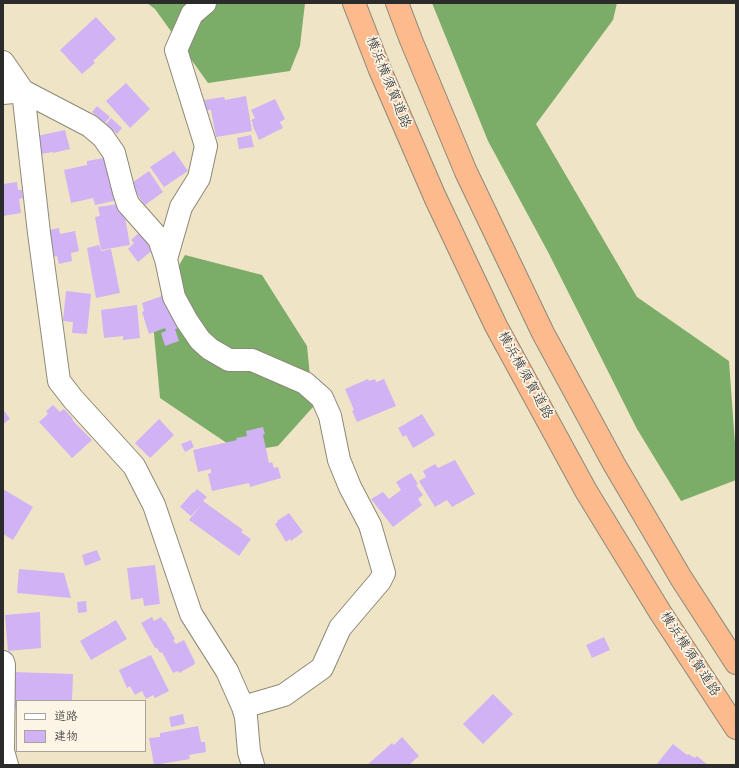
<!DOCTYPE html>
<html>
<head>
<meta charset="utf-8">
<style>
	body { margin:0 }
	#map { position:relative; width:739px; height:768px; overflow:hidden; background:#efe5c6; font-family:"Indie Flower","Klee One",sans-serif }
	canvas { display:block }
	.frame { position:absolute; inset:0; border:4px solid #2b2b2b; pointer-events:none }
	.legend { position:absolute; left:16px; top:700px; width:130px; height:52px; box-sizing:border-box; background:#fcf5e5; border:1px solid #a8a49b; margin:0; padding:5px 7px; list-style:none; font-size:12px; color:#2b2b2b }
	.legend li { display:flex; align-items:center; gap:8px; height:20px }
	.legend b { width:20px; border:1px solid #a8a49b }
</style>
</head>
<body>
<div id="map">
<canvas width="739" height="768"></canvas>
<div class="frame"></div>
<ul class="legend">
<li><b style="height:5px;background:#fff"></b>道路</li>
<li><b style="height:11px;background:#d0b2f5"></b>建物</li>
</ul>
</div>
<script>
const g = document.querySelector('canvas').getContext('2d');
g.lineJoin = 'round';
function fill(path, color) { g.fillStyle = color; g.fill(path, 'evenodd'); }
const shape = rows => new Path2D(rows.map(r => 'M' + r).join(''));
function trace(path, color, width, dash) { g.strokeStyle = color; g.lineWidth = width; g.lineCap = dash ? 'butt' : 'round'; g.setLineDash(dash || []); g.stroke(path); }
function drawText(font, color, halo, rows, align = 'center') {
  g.font = font + ' "Indie Flower","Klee One",sans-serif'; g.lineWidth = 3.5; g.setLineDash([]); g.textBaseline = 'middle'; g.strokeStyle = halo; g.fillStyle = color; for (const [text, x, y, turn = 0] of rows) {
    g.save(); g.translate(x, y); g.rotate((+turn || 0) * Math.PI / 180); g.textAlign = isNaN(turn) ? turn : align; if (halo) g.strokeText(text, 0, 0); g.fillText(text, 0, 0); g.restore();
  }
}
const forest = shape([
	[147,3,305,3,300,46,290,71,208,83,155,9],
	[432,3,617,3,613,20,536,124,637,297,729,361,736,458,736,480,681,501,637,429,548,252,488,141],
	[185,255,262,275,307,346,313,407,278,446,240,452,160,398,152,312]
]);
const building = shape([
	[96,17,116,39,93,61,95,63,82,74,60,50],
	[126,83,150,109,130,128,106,101],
	[246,96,252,131,216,137,211,110,206,110,204,100,224,97,225,100],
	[275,99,285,119,280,122,283,128,259,140,252,124,253,123,251,120,255,118,251,110],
	[97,106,110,117,105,123,92,112],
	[111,118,122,128,117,134,106,124],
	[65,130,70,149,53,153,53,152,41,154,37,136],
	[251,135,254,147,239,149,237,138],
	[174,151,188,171,164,187,150,167],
	[110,157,118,200,95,205,93,198,71,203,64,170,87,165,87,161],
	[149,171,163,192,145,205,130,184],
	[17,182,18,190,22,190,23,198,19,199,21,213,3,216,3,184],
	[118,204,119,213,124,212,130,245,101,250,95,217,100,216,98,207],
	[59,228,60,234,75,231,79,251,71,253,72,261,59,264,57,256,53,257,45,231],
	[141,231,155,248,138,262,128,249,134,243,131,240],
	[99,245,101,251,111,249,120,293,96,298,87,248],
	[66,291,91,294,87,334,72,333,73,322,63,321],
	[168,294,179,328,175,329,179,341,165,346,161,333,166,331,165,328,149,334,142,312,144,311,142,303],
	[137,305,140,338,123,340,123,336,104,338,101,310],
	[368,379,369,381,375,379,376,382,384,379,396,406,357,422,352,411,354,410,345,389],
	[53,405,60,412,64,409,73,419,72,420,92,440,72,458,39,422,48,414,46,411],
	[3,409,10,419,3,424],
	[422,414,435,435,413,448,406,435,403,437,398,428],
	[159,419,174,435,150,458,135,443],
	[263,427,265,434,263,435,269,463,272,462,274,468,278,467,281,478,250,487,249,483,212,491,208,474,211,473,211,469,198,472,193,450,237,440,236,438,247,436,246,431],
	[191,440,194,447,185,452,181,444],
	[455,460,475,494,452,507,447,500,435,507,419,481,426,477,423,471,435,464,438,468],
	[411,473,418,484,416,485,423,495,418,499,422,505,393,527,371,499,383,492,389,499,401,490,396,482],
	[3,489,33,507,13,540,3,534],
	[197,489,207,497,203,501,243,530,241,532,251,539,239,556,189,520,201,505,191,516,180,507,193,492,194,493],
	[289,513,303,532,291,541,290,539,286,542,275,524,278,522,277,521],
	[97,550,101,560,85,566,82,555],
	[155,565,160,604,144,606,143,598,131,600,127,568],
	[19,569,64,573,71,598,17,593],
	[86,601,87,612,78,613,77,602],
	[40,612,41,648,8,651,5,615],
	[152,617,154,621,161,617,164,622,165,621,175,639,173,640,176,644,184,640,195,662,194,662,195,664,179,673,178,671,173,673,162,652,160,653,157,648,155,648,141,623],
	[116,620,127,639,91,660,80,641],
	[604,637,610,650,592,658,586,645],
	[151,655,169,691,155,698,153,695,146,699,142,691,135,695,130,686,127,688,119,670],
	[13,672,73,674,72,701,17,701,17,709,12,708],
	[493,694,513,714,483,744,463,724],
	[183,714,185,724,171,727,169,717],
	[198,726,201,742,205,742,206,752,189,755,190,759,154,765,149,738,160,737,160,733],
	[402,737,419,756,409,765,367,765,392,743,394,745],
	[673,744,687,755,688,754,695,758,697,756,708,765,656,765]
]);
const minor = shape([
	[3,62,23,91,39,233,59,381,73,399,134,466,154,505,191,614,227,671,243,707,246,717,249,752,253,765],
	[3,93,23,91,90,126,103,137,114,153,124,192,128,204,159,239,166,259,174,297,187,321,200,340,210,349,229,360,252,360,305,383,322,398,330,416,339,460,350,487,370,525,384,573,380,581,340,628,322,668,284,695,243,707],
	[166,259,181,207,199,178,206,146,176,50,192,14,205,3],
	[3,662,4,665,3,751,7,765]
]);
const highway = shape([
	[354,3,380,70,435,197,496,326,586,491,660,612,736,728],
	[397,3,411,40,466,172,543,333,614,464,681,578,736,663]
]);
const streetNames = [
	["横浜横須賀道路",387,83,68],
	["横浜横須賀道路",524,376,61],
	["横浜横須賀道路",689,655,57]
];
fill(forest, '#7bac68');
fill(building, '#d0b2f5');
trace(minor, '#8d8878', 24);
trace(highway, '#8d8878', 24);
trace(minor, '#fff', 22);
trace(highway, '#fcba8d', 22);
drawText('14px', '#2b2b2b', '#fcf5e5', streetNames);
</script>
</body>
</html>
